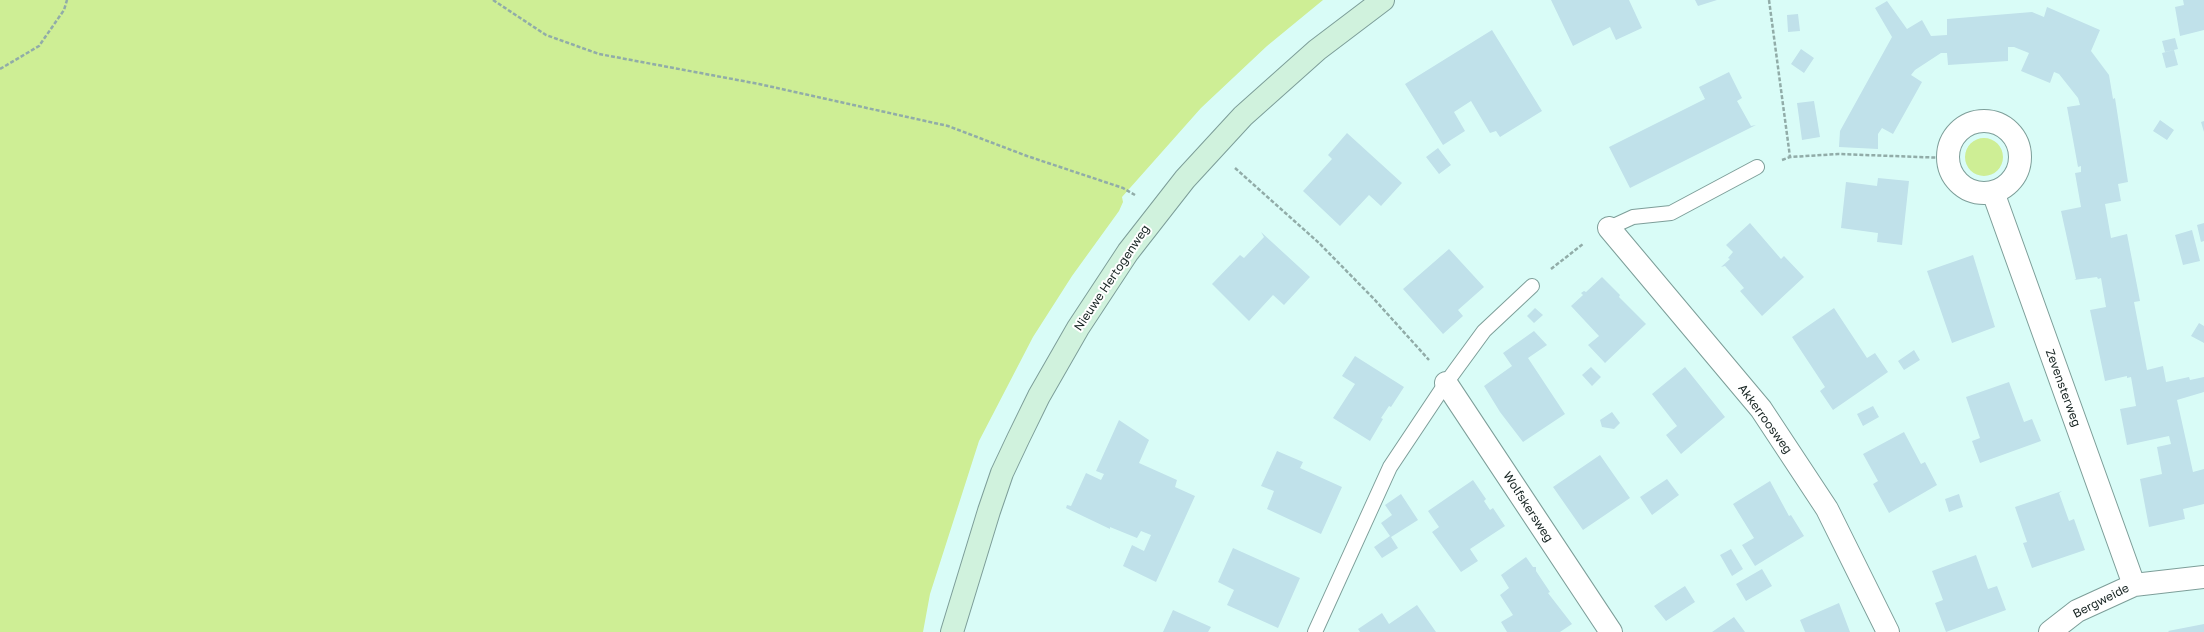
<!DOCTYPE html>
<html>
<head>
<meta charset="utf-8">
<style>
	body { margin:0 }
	canvas { display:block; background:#d9fcf7 }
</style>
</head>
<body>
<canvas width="2204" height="632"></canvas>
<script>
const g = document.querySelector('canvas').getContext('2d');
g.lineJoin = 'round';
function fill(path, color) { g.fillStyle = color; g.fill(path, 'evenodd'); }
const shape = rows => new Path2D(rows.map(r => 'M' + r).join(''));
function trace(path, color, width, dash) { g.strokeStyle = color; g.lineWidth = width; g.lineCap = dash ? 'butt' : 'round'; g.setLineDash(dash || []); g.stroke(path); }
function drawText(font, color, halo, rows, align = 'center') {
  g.font = font + ' "Golos Text",sans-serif'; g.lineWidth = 4; g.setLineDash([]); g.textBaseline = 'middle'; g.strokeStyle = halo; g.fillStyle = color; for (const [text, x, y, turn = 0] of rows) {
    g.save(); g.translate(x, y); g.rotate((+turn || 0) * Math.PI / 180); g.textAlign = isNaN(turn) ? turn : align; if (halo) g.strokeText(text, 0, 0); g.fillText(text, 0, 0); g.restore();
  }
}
const green = shape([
	[0,0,1323,0,1267,46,1201,108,1122,197,1123,202,1119,211,1072,276,1033,337,979,441,930,594,923,632,0,632],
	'1965 157a19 19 0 1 1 38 0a19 19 0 1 1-38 0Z'
]);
const building = shape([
	[1551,0,1629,0,1642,28,1616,40,1610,27,1573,46],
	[1695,0,1717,0,1698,6],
	[2183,0,2204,0,2204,30,2180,36,2175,7,2184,5],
	[1887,1,1907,29,1922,20,1931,36,1947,35,1947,19,2032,12,2044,17,2047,7,2100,30,2091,51,2109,75,2113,99,2115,98,2128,182,2118,184,2121,201,2105,204,2111,238,2127,234,2140,301,2134,302,2147,370,2163,366,2166,382,2189,377,2190,380,2204,377,2204,392,2177,400,2193,472,2204,469,2204,504,2183,509,2185,519,2149,527,2140,479,2162,474,2157,447,2171,444,2169,436,2127,445,2120,409,2136,406,2131,377,2127,378,2127,376,2105,381,2090,310,2106,307,2101,278,2098,279,2097,277,2074,280,2076,279,2061,211,2081,207,2075,173,2081,172,2081,166,2078,167,2067,107,2080,105,2078,98,2059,74,2054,72,2050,83,2021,71,2029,53,2014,47,2008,47,2008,61,1948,65,1947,53,1941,53,1915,70,1911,75,1922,82,1893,134,1882,128,1878,134,1878,149,1839,147,1840,131,1892,37,1875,8],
	[1798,14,1800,31,1788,32,1787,15],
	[1492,30,1542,111,1500,137,1496,131,1490,133,1471,101,1454,112,1465,131,1443,145,1405,84],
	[2175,38,2178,49,2165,52,2162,41],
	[1801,49,1814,58,1804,73,1791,64],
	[2174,50,2178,65,2166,68,2162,53],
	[1729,72,1742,98,1737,101,1751,126,1756,125,1630,188,1609,147,1705,99,1699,87],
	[1814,101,1820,137,1802,140,1797,103],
	[2160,120,2174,130,2167,140,2153,131],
	[2204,121,2204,132,2201,122],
	[1347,133,1402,183,1381,206,1369,195,1340,226,1303,191,1332,159,1328,155],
	[1438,148,1451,165,1439,174,1426,157],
	[1878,178,1909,181,1902,245,1877,242,1878,233,1841,228,1846,182,1877,186],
	[1750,223,1781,259,1784,256,1804,277,1762,316,1740,291,1744,288,1725,266,1721,267,1730,259,1728,258,1733,252,1726,245],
	[2204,223,2204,241,2201,242,2197,225],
	[2192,230,2200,261,2183,265,2175,235],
	[1261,232,1310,277,1284,305,1273,295,1249,321,1212,284,1240,255,1244,258,1264,237],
	[1449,249,1484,287,1458,310,1463,316,1443,334,1403,289],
	[1973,255,1995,327,1952,343,1927,271],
	[1602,277,1620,295,1619,297,1646,324,1605,363,1588,345,1599,336,1571,306,1583,295,1581,293,1584,291,1586,292],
	[1535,308,1543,315,1534,323,1527,316],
	[1834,308,1867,358,1875,353,1888,372,1833,410,1820,391,1825,387,1792,337],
	[2199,323,2204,326,2204,343,2191,336],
	[1534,331,1547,345,1528,358,1565,414,1523,442,1500,412,1484,386,1512,366,1503,353],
	[1914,350,1920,360,1904,370,1898,361],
	[1355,356,1404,387,1391,407,1389,406,1381,418,1383,419,1370,441,1333,418,1355,384,1342,376],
	[1591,367,1601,377,1592,386,1582,375],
	[1685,367,1725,417,1681,454,1666,435,1677,426,1652,394],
	[2009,382,2024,422,2032,419,2041,441,1980,463,1972,441,1980,438,1966,397],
	[1873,406,1879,417,1863,426,1857,414],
	[1612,412,1620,423,1614,429,1602,427,1600,420],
	[1119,420,1149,440,1139,463,1177,480,1175,487,1195,496,1156,582,1123,566,1132,545,1144,551,1151,535,1141,531,1137,538,1110,527,1110,529,1066,508,1067,505,1071,506,1086,473,1101,480,1104,474,1096,471],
	[1904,432,1921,464,1925,462,1937,485,1889,513,1873,484,1878,481,1863,454],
	[1277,451,1303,462,1300,468,1342,487,1321,534,1267,509,1274,491,1261,486],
	[1600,455,1630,498,1583,530,1553,487],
	[1667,479,1679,495,1652,515,1640,497],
	[1473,480,1486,499,1484,501,1490,510,1493,508,1505,526,1470,549,1478,561,1461,572,1432,532,1439,527,1428,511],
	[1770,481,1789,516,1791,515,1804,536,1755,566,1742,545,1754,538,1733,504],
	[2062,491,2059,493,2069,521,2074,519,2085,550,2032,568,2023,543,2027,542,2015,507],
	[1401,494,1418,520,1391,537,1398,548,1382,558,1374,547,1390,536,1381,523,1392,515,1385,505],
	[1959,494,1963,507,1949,512,1945,499],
	[1233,548,1300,578,1278,628,1227,605,1234,590,1218,582],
	[1731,549,1743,569,1732,576,1720,555],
	[1976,555,1988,589,1997,586,2006,610,1946,632,1935,603,1943,600,1932,571],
	[1526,557,1533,567,1536,567,1536,571,1550,592,1548,593,1572,624,1560,632,1507,632,1501,622,1513,615,1500,595,1509,588,1501,575],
	[1762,569,1772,586,1746,601,1736,584],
	[1685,586,1695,602,1666,621,1654,606],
	[1839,603,1850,632,1805,632,1800,620],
	[1417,605,1436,632,1360,632,1358,629,1382,613,1389,624],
	[1173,610,1211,627,1208,632,1163,632],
	[1734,617,1745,632,1712,632],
	[2204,624,2204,632,2169,632,2168,631]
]);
const path = shape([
	[493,0,546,35,599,54,759,84,948,126,1027,156,1123,188,1135,195],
	[1769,0,1790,157],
	[0,69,39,46,64,10,67,0],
	[1782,160,1790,157,1838,154,1947,158],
	[1235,168,1319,243,1374,299,1429,360],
	[1551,269,1583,244]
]);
const service = shape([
	[1609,228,1633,217,1671,213,1757,167],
	[1315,632,1390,467,1446,383,1484,331,1532,286]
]);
const minor = shape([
	'1948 157a36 36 0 1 1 72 0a36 36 0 1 1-72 0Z',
	[1993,192,2134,585],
	[1609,228,1761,409,1827,509,1888,632],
	[1446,383,1611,632],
	[2050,632,2077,611,2134,585,2204,577]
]);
const secondary = shape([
	[952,632,989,511,1002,473,1018,439,1039,396,1078,328,1128,252,1185,179,1243,116,1317,50,1383,0]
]);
const streetNames = [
	["Nieuwe Hertogenweg",1112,278,-56],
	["Zevensterweg",2063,388,70],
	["Akkerroosweg",1765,419,54],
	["Wolfskersweg",1528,507,57],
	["Bergweide",2101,601,-27]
];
fill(green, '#ceee95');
fill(building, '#c0e1ea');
trace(service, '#7d9e99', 16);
trace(minor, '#7d9e99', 24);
trace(secondary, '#7d9e99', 24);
trace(path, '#91aca8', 2.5, [4, 2]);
trace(service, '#fff', 14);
trace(minor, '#fff', 22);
trace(secondary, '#d0f2dd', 22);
drawText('12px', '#172422', '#fff', streetNames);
</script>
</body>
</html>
